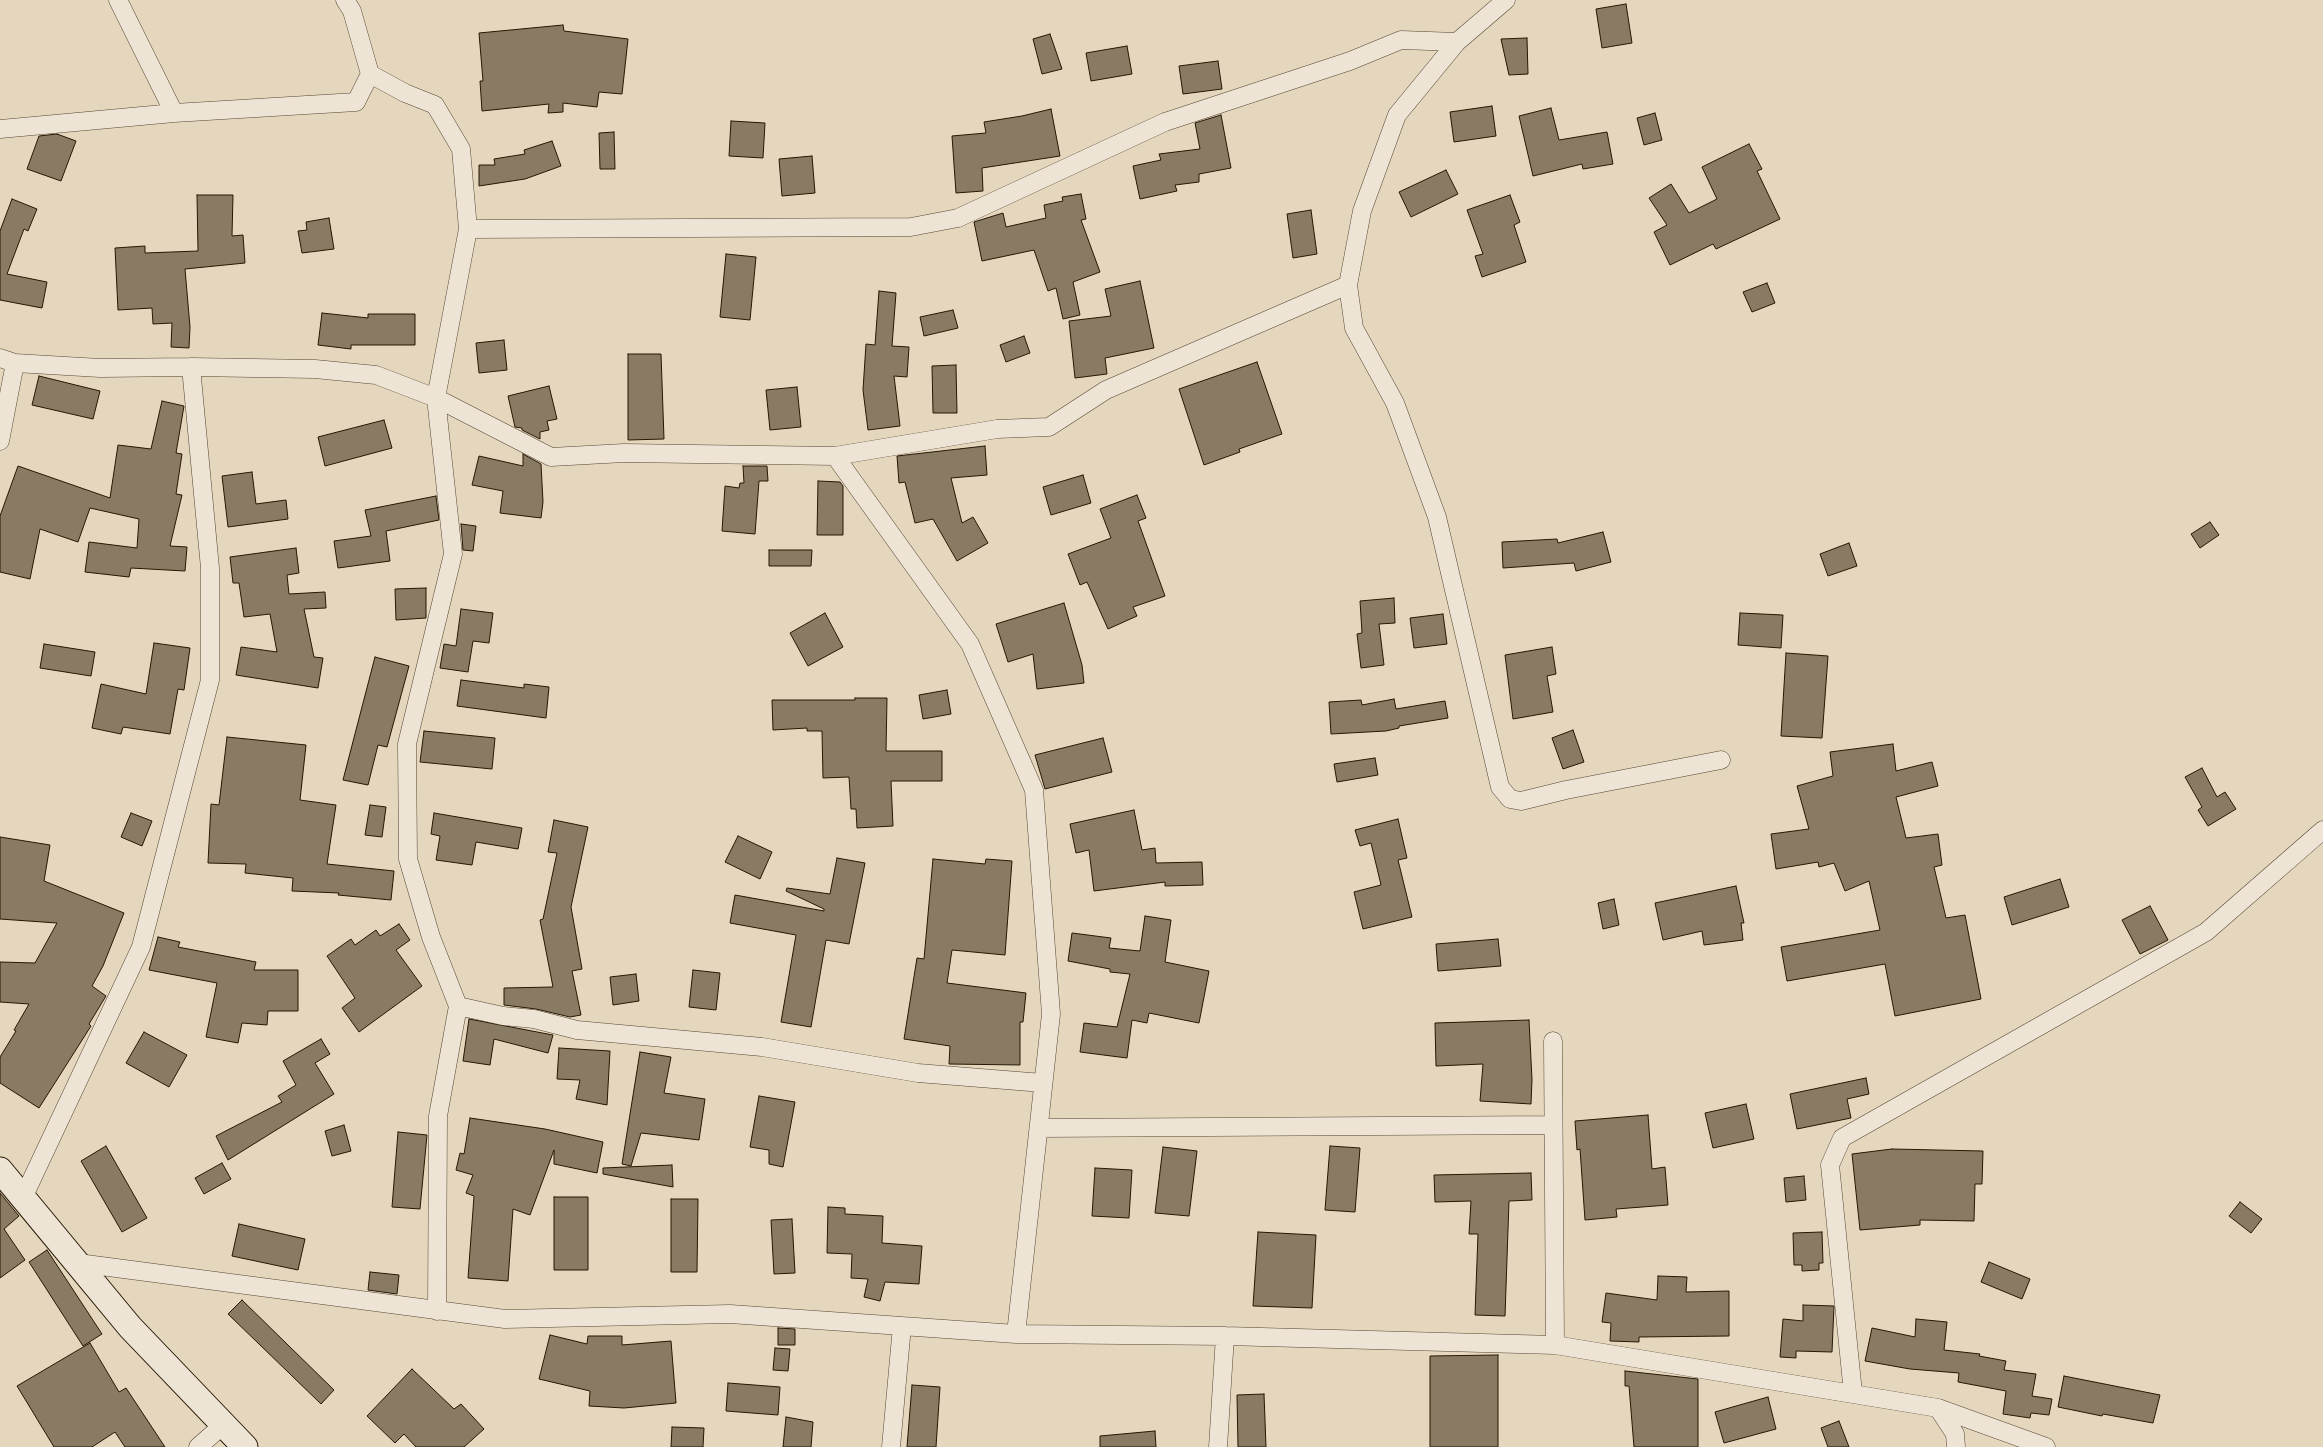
<!DOCTYPE html>
<html>
<head>
<meta charset="utf-8">
<style>
	body { margin:0 }
	canvas { display:block; background:#e5d6be }
</style>
</head>
<body>
<canvas width="2323" height="1447"></canvas>
<script>
const g = document.querySelector('canvas').getContext('2d');
g.lineJoin = 'round';
function fill(path, color) { g.fillStyle = color; g.fill(path, 'evenodd'); }
const shape = rows => new Path2D(rows.map(r => 'M' + r).join(''));
function trace(path, color, width, dash) { g.strokeStyle = color; g.lineWidth = width; g.lineCap = dash ? 'butt' : 'round'; g.setLineDash(dash || []); g.stroke(path); }
const building = shape([
	[1626,4,1632,43,1602,48,1596,9,1626,4],
	[563,25,564,31,628,39,622,94,599,92,597,107,563,103,563,112,548,113,549,104,482,111,480,81,483,81,479,33,563,25],
	[1050,34,1062,69,1042,74,1033,39,1050,34],
	[1527,38,1528,74,1509,75,1501,39,1527,38],
	[1127,46,1132,74,1091,81,1086,53,1127,46],
	[1218,61,1222,89,1183,94,1179,66,1218,61],
	[1492,106,1496,136,1454,142,1450,112,1492,106],
	[1551,108,1559,140,1607,132,1613,164,1583,169,1582,164,1533,176,1519,116,1551,108],
	[1051,109,1060,156,982,168,983,191,956,193,952,136,986,133,984,122,1022,116,1051,109],
	[1655,113,1662,140,1644,145,1637,118,1655,113],
	[1221,115,1231,168,1199,174,1199,182,1175,185,1177,191,1140,199,1133,166,1161,160,1159,154,1200,149,1195,123,1221,115],
	[731,121,765,123,763,158,729,156,731,121],
	[614,132,615,169,600,169,599,133,614,132],
	[57,134,76,141,61,181,27,169,39,136,57,134],
	[552,141,561,166,525,179,479,186,479,165,495,165,494,159,525,154,524,150,552,141],
	[1749,144,1762,169,1757,171,1780,219,1716,249,1713,244,1670,265,1654,232,1667,225,1649,198,1671,184,1689,213,1717,199,1702,167,1749,144],
	[812,156,815,193,782,196,779,159,812,156],
	[1446,170,1458,194,1411,217,1399,192,1446,170],
	[1081,194,1086,219,1081,220,1100,272,1073,282,1080,315,1063,319,1056,288,1048,291,1034,250,982,261,974,222,1003,213,1006,227,1046,218,1044,205,1063,201,1062,197,1081,194],
	[197,195,233,195,232,236,243,235,245,263,185,269,190,327,189,348,171,347,172,323,153,324,152,308,118,310,115,248,145,246,145,253,198,251,197,195],
	[1510,195,1520,222,1514,225,1526,262,1482,277,1475,256,1483,254,1467,210,1510,195],
	[12,199,37,209,28,231,24,229,7,274,47,282,42,308,0,300,0,231,12,199],
	[1311,210,1317,254,1293,258,1287,214,1311,210],
	[329,218,334,249,302,253,298,231,307,230,306,222,329,218],
	[726,254,756,257,750,320,720,317,726,254],
	[1140,281,1154,348,1105,358,1107,374,1075,378,1069,321,1111,316,1105,289,1140,281],
	[1767,283,1775,303,1752,312,1743,292,1767,283],
	[879,291,896,293,892,346,909,347,907,377,894,376,900,426,868,430,863,390,866,344,875,345,879,291],
	[953,310,958,328,924,336,920,317,953,310],
	[322,313,368,318,368,314,415,314,415,345,351,345,351,349,318,345,322,313],
	[1024,336,1030,353,1006,362,1000,345,1024,336],
	[504,340,507,370,479,373,476,343,504,340],
	[628,354,661,354,664,439,628,440,628,354],
	[1257,362,1282,434,1239,449,1240,452,1204,465,1179,389,1257,362],
	[956,365,957,413,933,413,932,366,956,365],
	[39,376,100,391,93,419,32,405,39,376],
	[549,386,557,419,547,421,549,430,540,432,540,439,522,430,522,428,515,427,508,396,549,386],
	[797,387,801,427,770,430,766,390,797,387],
	[162,401,184,406,176,453,182,454,176,494,182,495,170,546,187,547,185,571,131,568,129,577,85,572,89,542,137,548,139,519,90,508,78,542,40,529,30,579,0,572,0,516,18,466,110,498,118,445,151,449,162,401],
	[384,420,392,448,325,466,318,437,384,420],
	[985,446,987,475,951,478,962,523,973,517,988,543,957,561,933,519,915,523,905,482,899,483,897,456,985,446],
	[523,454,541,464,543,502,541,518,500,513,503,491,472,485,479,456,523,466,523,454],
	[743,466,767,466,768,481,759,481,755,534,722,531,725,486,739,488,740,483,744,483,743,466],
	[252,472,256,504,286,500,288,519,228,527,222,476,252,472],
	[1083,475,1091,503,1051,515,1043,487,1083,475],
	[818,481,840,482,843,486,843,535,817,535,818,481],
	[1137,495,1146,518,1138,521,1165,596,1133,607,1137,616,1108,629,1087,582,1080,585,1068,554,1111,538,1100,509,1137,495],
	[436,496,439,520,386,531,390,561,338,568,334,541,371,536,365,510,436,496],
	[2210,522,2219,535,2200,548,2191,534,2210,522],
	[461,524,476,526,473,551,463,550,461,524],
	[1603,532,1611,562,1576,571,1574,563,1503,568,1502,542,1557,539,1558,543,1603,532],
	[1849,543,1857,566,1828,576,1820,554,1849,543],
	[296,548,299,573,287,575,289,594,325,592,326,608,304,609,314,657,323,658,318,688,236,675,241,647,277,652,270,614,244,617,239,583,233,583,230,557,296,548],
	[769,550,812,550,811,566,769,566,769,550],
	[426,588,426,618,396,620,395,589,426,588],
	[1394,598,1395,623,1379,624,1384,665,1361,668,1357,634,1362,633,1360,601,1394,598],
	[1064,603,1082,665,1084,683,1037,689,1033,654,1008,662,996,624,1064,603],
	[461,609,493,613,489,643,473,641,468,672,440,668,444,644,456,646,461,609],
	[825,613,843,647,808,666,790,633,825,613],
	[1740,613,1783,615,1781,648,1738,645,1740,613],
	[1443,614,1447,644,1414,648,1410,618,1443,614],
	[154,643,190,648,184,690,178,689,170,734,123,727,121,734,92,728,101,684,146,694,154,643],
	[44,644,95,652,91,676,40,668,44,644],
	[1552,647,1556,674,1547,676,1553,712,1513,719,1505,655,1552,647],
	[1786,653,1828,656,1822,738,1781,736,1786,653],
	[375,657,409,666,387,747,378,745,368,785,343,780,375,657],
	[461,680,524,688,524,684,549,687,546,718,457,706,461,680],
	[947,690,951,714,923,719,919,695,947,690],
	[855,698,887,698,886,751,942,751,942,781,891,781,893,826,857,828,856,809,851,809,849,777,823,778,822,731,807,731,807,728,773,730,772,700,855,700,855,698],
	[1394,699,1396,709,1445,701,1448,718,1399,726,1399,728,1386,731,1331,734,1329,702,1361,700,1362,705,1394,699],
	[1573,730,1584,762,1563,769,1552,738,1573,730],
	[424,731,495,738,492,769,420,762,424,731],
	[227,737,306,745,300,800,336,805,327,864,394,871,391,900,338,895,339,893,292,891,293,878,245,873,246,864,208,863,211,804,219,805,227,737],
	[1103,738,1112,772,1045,789,1035,755,1103,738],
	[1893,744,1896,771,1932,762,1938,786,1896,797,1906,838,1938,834,1942,865,1934,867,1946,918,1965,915,1981,999,1895,1016,1885,964,1787,981,1781,947,1880,930,1869,881,1845,891,1834,863,1819,867,1818,862,1776,869,1771,834,1809,829,1797,786,1833,776,1830,752,1893,744],
	[1375,758,1378,775,1337,782,1334,764,1375,758],
	[2202,768,2217,797,2225,792,2236,809,2208,826,2198,810,2202,807,2185,777,2202,768],
	[370,805,386,807,382,837,365,835,370,805],
	[1134,810,1142,850,1155,848,1156,863,1202,862,1203,885,1165,886,1165,882,1094,891,1089,850,1076,853,1070,824,1134,810],
	[131,813,152,821,142,846,121,837,131,813],
	[434,813,522,828,518,849,476,842,472,865,436,860,440,836,431,834,434,813],
	[1398,819,1407,858,1398,860,1412,917,1363,929,1354,892,1381,885,1371,843,1360,846,1355,830,1398,819],
	[554,820,588,827,571,907,582,969,572,971,581,1015,570,1017,536,1009,504,1005,504,988,553,987,540,920,543,919,557,853,548,852,554,820],
	[738,836,772,852,760,879,725,862,738,836],
	[0,837,50,845,44,881,124,913,103,966,92,986,106,996,89,1024,91,1026,39,1108,0,1083,0,1057,16,1031,14,1030,29,1004,0,1002,0,962,35,963,57,923,0,919,0,837],
	[837,858,865,863,849,944,826,940,811,1027,781,1022,796,935,730,923,735,895,824,911,824,909,786,891,787,888,830,894,837,858],
	[933,859,985,864,986,859,1012,861,1005,955,952,950,947,983,1026,993,1023,1022,1020,1022,1020,1065,949,1064,950,1046,904,1039,917,958,924,959,933,859],
	[2060,879,2069,907,2012,925,2004,897,2060,879],
	[1736,886,1744,923,1741,923,1743,940,1704,945,1702,931,1663,940,1655,903,1736,886],
	[1614,899,1619,925,1603,929,1598,903,1614,899],
	[2150,906,2168,940,2140,954,2122,920,2150,906],
	[1145,916,1171,920,1165,962,1209,971,1199,1023,1149,1013,1147,1023,1132,1020,1127,1058,1080,1052,1084,1023,1117,1027,1130,974,1110,972,1110,969,1068,961,1072,933,1111,938,1109,948,1140,951,1145,916],
	[399,924,410,940,396,950,422,986,359,1032,342,1008,355,998,327,956,351,939,355,945,376,930,380,936,399,924],
	[158,937,180,942,178,947,256,962,254,970,298,970,298,1011,268,1011,267,1025,242,1023,238,1043,206,1037,217,983,149,970,158,937],
	[1498,939,1501,966,1438,971,1436,944,1498,939],
	[693,970,720,973,716,1010,689,1007,693,970],
	[636,974,639,1001,613,1005,610,977,636,974],
	[469,1019,553,1035,548,1053,494,1039,490,1065,463,1061,469,1019],
	[1529,1020,1532,1080,1531,1104,1480,1101,1483,1064,1436,1066,1435,1023,1529,1020],
	[144,1032,187,1055,169,1087,126,1063,144,1032],
	[321,1039,330,1054,315,1063,334,1094,228,1160,216,1136,282,1102,278,1096,296,1085,283,1061,321,1039],
	[559,1048,610,1051,607,1105,576,1099,580,1080,557,1079,559,1048],
	[640,1052,671,1057,664,1093,705,1099,699,1140,641,1133,631,1166,622,1164,640,1052],
	[1866,1078,1869,1094,1847,1099,1851,1118,1797,1129,1790,1094,1866,1078],
	[759,1096,795,1102,783,1167,769,1164,769,1150,750,1147,759,1096],
	[1746,1104,1754,1139,1713,1148,1705,1113,1746,1104],
	[1648,1115,1652,1169,1665,1167,1668,1205,1616,1209,1617,1217,1585,1220,1580,1149,1577,1150,1575,1121,1648,1115],
	[470,1118,545,1129,603,1142,597,1173,554,1164,554,1150,530,1215,513,1209,508,1281,468,1278,474,1196,466,1193,473,1175,456,1170,460,1153,464,1154,470,1118],
	[344,1125,351,1151,332,1156,325,1131,344,1125],
	[398,1132,427,1135,420,1209,392,1207,398,1132],
	[106,1146,147,1218,122,1232,81,1161,106,1146],
	[1330,1146,1360,1148,1355,1212,1325,1210,1330,1146],
	[1163,1147,1197,1151,1189,1216,1155,1213,1163,1147],
	[1892,1149,1983,1151,1982,1184,1975,1184,1974,1221,1920,1220,1920,1225,1860,1230,1852,1154,1892,1149],
	[222,1163,231,1179,204,1194,195,1178,222,1163],
	[672,1165,673,1187,603,1174,603,1168,672,1165],
	[1095,1168,1132,1170,1129,1218,1092,1216,1095,1168],
	[1531,1173,1532,1200,1509,1201,1505,1316,1475,1315,1478,1234,1469,1234,1471,1201,1435,1202,1434,1175,1531,1173],
	[1804,1176,1806,1200,1786,1202,1784,1178,1804,1176],
	[0,1193,19,1216,4,1229,25,1260,0,1278,0,1193],
	[554,1197,588,1197,588,1270,554,1270,554,1197],
	[671,1199,698,1199,697,1272,671,1272,671,1199],
	[2240,1202,2262,1219,2251,1233,2229,1216,2240,1202],
	[828,1207,845,1208,845,1214,883,1216,882,1243,922,1246,919,1284,885,1282,880,1301,864,1297,868,1279,851,1278,852,1254,827,1253,828,1207],
	[792,1219,795,1273,774,1274,771,1220,792,1219],
	[239,1224,305,1239,298,1270,232,1256,239,1224],
	[1258,1232,1316,1235,1312,1308,1253,1306,1258,1232],
	[1822,1232,1823,1263,1819,1263,1819,1270,1802,1271,1802,1265,1794,1265,1793,1233,1822,1232],
	[47,1250,102,1334,83,1346,29,1262,47,1250],
	[1989,1262,2030,1279,2022,1299,1981,1282,1989,1262],
	[370,1272,399,1275,397,1294,368,1290,370,1272],
	[1658,1276,1687,1277,1686,1292,1729,1291,1729,1336,1639,1337,1639,1342,1610,1341,1611,1323,1602,1322,1606,1293,1657,1300,1658,1276],
	[242,1300,334,1390,321,1404,228,1314,242,1300],
	[1803,1305,1834,1306,1832,1352,1796,1351,1796,1358,1780,1357,1783,1319,1803,1321,1803,1305],
	[1916,1319,1947,1322,1944,1350,1980,1354,1979,1356,2006,1361,2004,1370,2036,1374,2032,1396,2052,1399,2049,1415,2031,1413,2030,1418,2003,1414,2006,1391,1958,1382,1959,1373,1910,1369,1865,1361,1872,1328,1915,1337,1916,1319],
	[778,1328,795,1329,795,1345,778,1345,778,1328],
	[550,1335,587,1344,588,1336,622,1336,622,1345,671,1341,676,1403,624,1408,589,1406,590,1391,539,1379,550,1335],
	[90,1343,119,1392,126,1388,165,1447,125,1447,115,1432,92,1447,54,1447,17,1386,90,1343],
	[775,1348,790,1349,788,1371,773,1370,775,1348],
	[1498,1355,1498,1447,1430,1447,1430,1356,1498,1355],
	[412,1369,454,1409,461,1404,484,1429,464,1447,416,1447,404,1434,395,1443,367,1416,412,1369],
	[1625,1371,1698,1379,1698,1447,1634,1447,1629,1386,1625,1386,1625,1371],
	[2064,1376,2160,1395,2153,1423,2103,1414,2102,1416,2058,1407,2064,1376],
	[728,1383,780,1387,778,1415,726,1411,728,1383],
	[912,1385,940,1387,936,1447,907,1447,912,1385],
	[1264,1394,1266,1447,1238,1447,1237,1395,1264,1394],
	[1768,1397,1776,1429,1724,1443,1715,1412,1768,1397],
	[786,1417,813,1422,811,1447,783,1447,786,1417],
	[1839,1421,1849,1447,1828,1447,1821,1428,1839,1421],
	[672,1427,704,1428,703,1447,671,1447,672,1427],
	[1155,1431,1156,1447,1100,1447,1100,1436,1155,1431]
]);
const street = shape([
	[118,0,174,113],
	[1506,0,1457,42,1397,115,1362,211,1348,285,1354,328,1395,403,1437,517,1500,787,1510,799,1521,801,1566,790,1721,760],
	[370,74,405,93,435,105,461,149,468,229,436,398,453,554,407,744,408,859,431,937,458,1006,438,1116,437,1311],
	[0,129,174,113,356,102,370,74,352,11,345,0],
	[468,229,911,227,958,218,1165,122,1350,61,1401,40,1457,42],
	[0,358,15,363,100,368,191,367,315,369,376,375,436,398,551,457,624,453,835,456,997,429,1049,427,1106,390,1348,285],
	[0,441,15,363],
	[835,456,970,644,1034,790,1051,1014,1016,1334],
	[458,1006,503,1016,534,1019,577,1030,762,1047,918,1073,1043,1083],
	[1553,1041,1555,1345],
	[1039,1128,1553,1125],
	[23,1198,141,947,210,680,210,568,191,367],
	[78,1263,505,1319,730,1314,1016,1334,1225,1336,1555,1345,1938,1408,2046,1447],
	[1853,1393,1830,1165,1842,1138,2206,932,2323,830],
	[1938,1408,1955,1434,1956,1447],
	[198,1447,223,1425],
	[891,1447,902,1326],
	[1218,1447,1225,1336]
]);
const secondary = shape([
	[0,1170,130,1327,245,1447]
]);
fill(building, '#897a64');
trace(building, '#261703', 1);
trace(street, '#564732', 19);
trace(secondary, '#261703', 27);
trace(street, '#eee4d5', 18);
trace(secondary, '#eee4d5', 25);
</script>
</body>
</html>
